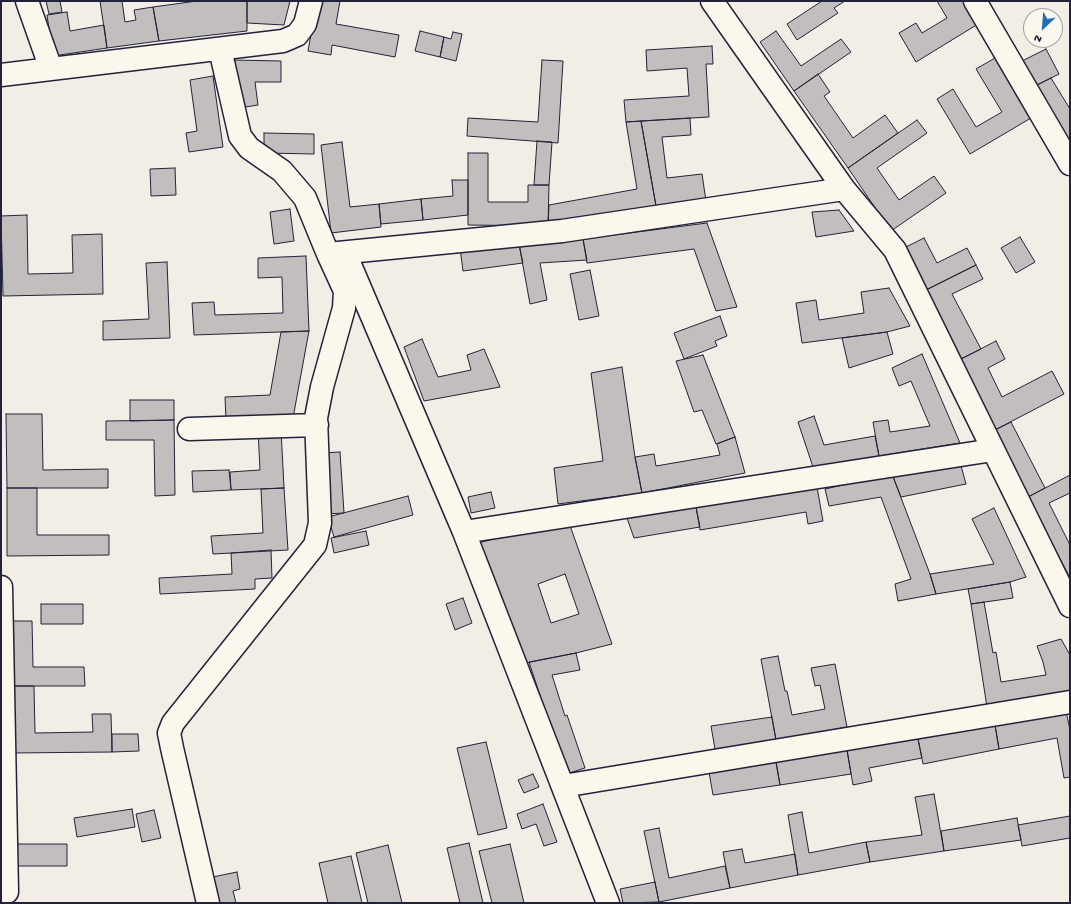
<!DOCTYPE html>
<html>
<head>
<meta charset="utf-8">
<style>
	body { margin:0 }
	#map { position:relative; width:1071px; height:904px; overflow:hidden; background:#f2eee5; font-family:"Gochi Hand",sans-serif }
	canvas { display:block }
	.frame { position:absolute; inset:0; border:2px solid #22223b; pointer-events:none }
	.north { position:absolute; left:1023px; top:8px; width:40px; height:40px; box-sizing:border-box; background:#fbf7ec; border:1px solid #a4a2a5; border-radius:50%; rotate:206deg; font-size:11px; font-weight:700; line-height:16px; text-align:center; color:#22223b }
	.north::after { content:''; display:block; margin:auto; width:14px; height:18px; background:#1f6fb2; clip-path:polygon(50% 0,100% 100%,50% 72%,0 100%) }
</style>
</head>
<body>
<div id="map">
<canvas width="1071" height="904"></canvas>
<div class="frame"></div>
<div class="north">N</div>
</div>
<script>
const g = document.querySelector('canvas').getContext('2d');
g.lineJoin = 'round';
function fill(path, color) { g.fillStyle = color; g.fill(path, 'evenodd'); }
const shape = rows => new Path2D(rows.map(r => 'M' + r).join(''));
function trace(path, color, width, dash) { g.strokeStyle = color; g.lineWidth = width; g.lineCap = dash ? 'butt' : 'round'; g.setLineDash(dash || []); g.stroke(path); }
const building = shape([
	[46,1,60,1,62,12,49,14,46,1],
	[100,1,122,1,125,22,136,20,134,10,153,7,159,41,107,48,100,1],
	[197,1,247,1,247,31,159,41,153,7,197,1],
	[247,1,290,1,284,25,247,23,247,1],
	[317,1,340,1,336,24,399,35,395,57,332,45,331,55,308,51,317,1],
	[822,1,845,1,834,8,838,13,797,40,787,24,822,1],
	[937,1,964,1,978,24,916,62,899,33,916,23,922,33,947,18,937,1],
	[67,12,70,31,104,25,107,48,53,56,47,15,67,12],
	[420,31,444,37,440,57,415,51,420,31],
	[776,31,801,66,841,39,851,52,794,91,760,42,776,31],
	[453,32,462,34,456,61,440,57,444,37,451,39,453,32],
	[712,46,713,64,706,64,709,117,626,122,624,100,689,96,687,68,647,71,646,50,712,46],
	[1046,49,1059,74,1035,86,1022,61,1046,49],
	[995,58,1031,118,970,154,937,99,953,89,976,127,1002,112,976,69,995,58],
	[232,60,281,61,281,82,255,82,258,105,239,108,232,60],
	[542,60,563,61,558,143,467,136,468,118,538,122,542,60],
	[818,74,830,92,824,96,853,138,885,115,898,133,848,168,794,91,818,74],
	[213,76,223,147,189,152,186,133,197,131,190,80,213,76],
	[1051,78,1070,109,1070,148,1033,87,1051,78],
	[690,118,691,135,662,137,667,178,702,174,706,201,655,207,656,206,641,121,690,118],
	[917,120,927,133,877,168,899,200,934,176,946,193,891,231,848,168,917,120],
	[641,121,656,206,591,217,548,226,549,205,637,189,626,122,641,121],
	[264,133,314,134,314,154,264,153,264,133],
	[537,141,552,142,549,185,534,185,537,141],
	[342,142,350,207,379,204,381,227,331,233,321,145,342,142],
	[468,153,488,153,488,202,528,202,528,185,549,185,548,226,468,225,468,153],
	[175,168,176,195,151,196,150,169,175,168],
	[452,180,468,180,468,215,423,220,421,199,453,196,452,180],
	[421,199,423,220,381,224,379,204,421,199],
	[290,209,294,241,274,244,270,212,290,209],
	[839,210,854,231,816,237,812,212,839,210],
	[27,215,28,274,73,273,72,235,102,234,103,294,3,296,1,216,27,215],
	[707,223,737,307,716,311,694,249,587,263,583,239,707,223],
	[1020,237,1035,262,1016,273,1001,248,1020,237],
	[924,238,937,263,967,248,976,265,922,292,900,250,924,238],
	[583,239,587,260,540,263,547,300,530,304,519,244,583,239],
	[519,244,523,263,463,271,460,248,519,244],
	[306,256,309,331,194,335,192,303,214,302,215,315,283,313,282,277,258,278,258,258,306,256],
	[167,262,170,338,103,340,103,321,149,319,146,263,167,262],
	[976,265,983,279,952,294,981,349,957,361,922,292,976,265],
	[590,270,599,316,579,320,570,274,590,270],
	[889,288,910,326,887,332,802,343,796,303,816,300,819,320,864,313,861,292,889,288],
	[720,316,727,336,715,341,717,346,684,359,674,333,720,316],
	[309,331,293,418,226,420,225,397,270,395,281,332,309,331],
	[887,332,893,354,849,368,842,338,887,332],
	[422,339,438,377,471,370,467,355,484,349,500,387,424,401,404,347,422,339],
	[996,341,1005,359,988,368,1002,397,1052,371,1064,394,993,431,957,361,996,341],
	[922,354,960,443,879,456,873,422,888,420,890,432,930,426,911,381,899,386,892,368,922,354],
	[703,355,735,437,716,444,702,410,694,412,676,361,703,355],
	[622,367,635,457,642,493,558,504,554,468,603,461,591,373,622,367],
	[130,400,174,400,174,420,130,421,130,400],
	[6,414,42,414,43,470,108,469,108,488,7,488,6,414],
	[814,416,824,445,875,436,879,456,813,467,798,422,814,416],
	[174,420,175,495,155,496,154,440,106,440,106,421,174,420],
	[1011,422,1045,488,1028,497,993,431,1011,422],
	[281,429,284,488,231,490,230,472,260,470,258,430,281,429],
	[735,437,745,473,642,493,635,457,654,454,656,466,720,455,717,444,735,437],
	[340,452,344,513,325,514,320,453,340,452],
	[960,462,966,484,901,497,892,474,960,462],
	[229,470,231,490,193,492,192,471,229,470],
	[892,474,930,574,936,594,898,601,895,584,911,579,881,497,829,506,825,489,892,474],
	[1070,475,1070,493,1049,503,1070,545,1070,578,1028,497,1070,475],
	[817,487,823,521,808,524,806,512,700,530,696,507,817,487],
	[7,488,37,488,37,535,109,535,109,555,7,556,7,488],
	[284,488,288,550,213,554,211,536,263,533,261,489,284,488],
	[491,492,495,508,471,513,468,497,491,492],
	[408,496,413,515,334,537,328,517,408,496],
	[696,507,700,527,634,538,627,518,696,507],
	[994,508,1026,577,1010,582,936,594,930,574,994,564,972,519,994,508],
	[568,520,612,644,576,653,521,664,478,543,568,520],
	[565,574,579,614,551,623,538,584,565,574],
	[366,531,369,545,334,553,331,538,366,531],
	[271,550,272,578,255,579,255,589,160,594,159,578,232,574,231,553,271,550],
	[1010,582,1013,598,971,604,968,589,1010,582],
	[463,598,472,623,455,630,446,604,463,598],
	[984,602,993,653,996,652,1001,682,1046,675,1043,662,1037,646,1061,639,1070,655,1070,694,987,707,971,604,984,602],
	[41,604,83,604,83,624,41,624,41,604],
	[10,621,32,621,33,667,84,667,85,686,11,686,10,621],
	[576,653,580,670,552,675,565,716,567,715,585,768,566,774,529,662,576,653],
	[778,656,785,691,787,691,792,715,825,709,820,685,815,686,811,668,835,664,847,727,776,740,761,659,778,656],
	[11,686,34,686,35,733,93,732,92,714,111,714,112,752,12,753,11,686],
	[1066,711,1070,730,1070,777,1064,778,1057,738,999,749,995,725,1066,711],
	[772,717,776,740,715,749,711,726,772,717],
	[995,725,999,749,923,764,918,739,995,725],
	[112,734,138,734,139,751,112,752,112,734],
	[918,739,922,758,869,768,872,781,853,785,847,750,918,739],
	[486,742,507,828,478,835,457,748,486,742],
	[847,750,851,774,780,785,776,762,847,750],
	[776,762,780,785,713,795,709,772,776,762],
	[533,774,539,787,524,793,518,780,533,774],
	[934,794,944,851,870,862,866,842,922,835,915,797,934,794],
	[543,804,557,842,544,846,536,824,522,829,517,814,543,804],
	[132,809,135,827,77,837,74,818,132,809],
	[154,810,161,838,142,842,136,814,154,810],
	[802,812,809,853,866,842,870,862,798,875,788,815,802,812],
	[1070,816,1070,838,1022,846,1018,825,1070,816],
	[1017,818,1021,840,944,851,941,831,1017,818],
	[659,828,669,878,725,866,730,888,659,902,644,831,659,828],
	[469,843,483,903,460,903,447,848,469,843],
	[16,844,67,844,67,866,16,866,16,844],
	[510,844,524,903,492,903,479,851,510,844],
	[388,845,402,903,368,903,356,853,388,845],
	[742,849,745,863,795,854,798,875,730,888,723,852,742,849],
	[351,856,362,903,328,903,319,863,351,856],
	[237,872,240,889,233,891,236,903,213,903,208,878,237,872],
	[655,882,659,902,623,903,620,889,655,882]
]);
const minor = shape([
	[27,1,51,69],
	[712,1,844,189,895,250,1070,606],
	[975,1,1070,164],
	[220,49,240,136,249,148,282,171,305,198,328,254,562,231,844,189],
	[1,75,283,41,297,35,305,24,311,1],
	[345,253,464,532,608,903],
	[189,429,317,425],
	[464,532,993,450],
	[1,587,7,892],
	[563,786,1070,702],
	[208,903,172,748,169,733,173,723,315,545,320,523,316,418,322,387,344,308,345,291,328,254]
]);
fill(building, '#c2bebe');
trace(building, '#22223b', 1);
trace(minor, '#22223b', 25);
trace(minor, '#fbf7ec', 22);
</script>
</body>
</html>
